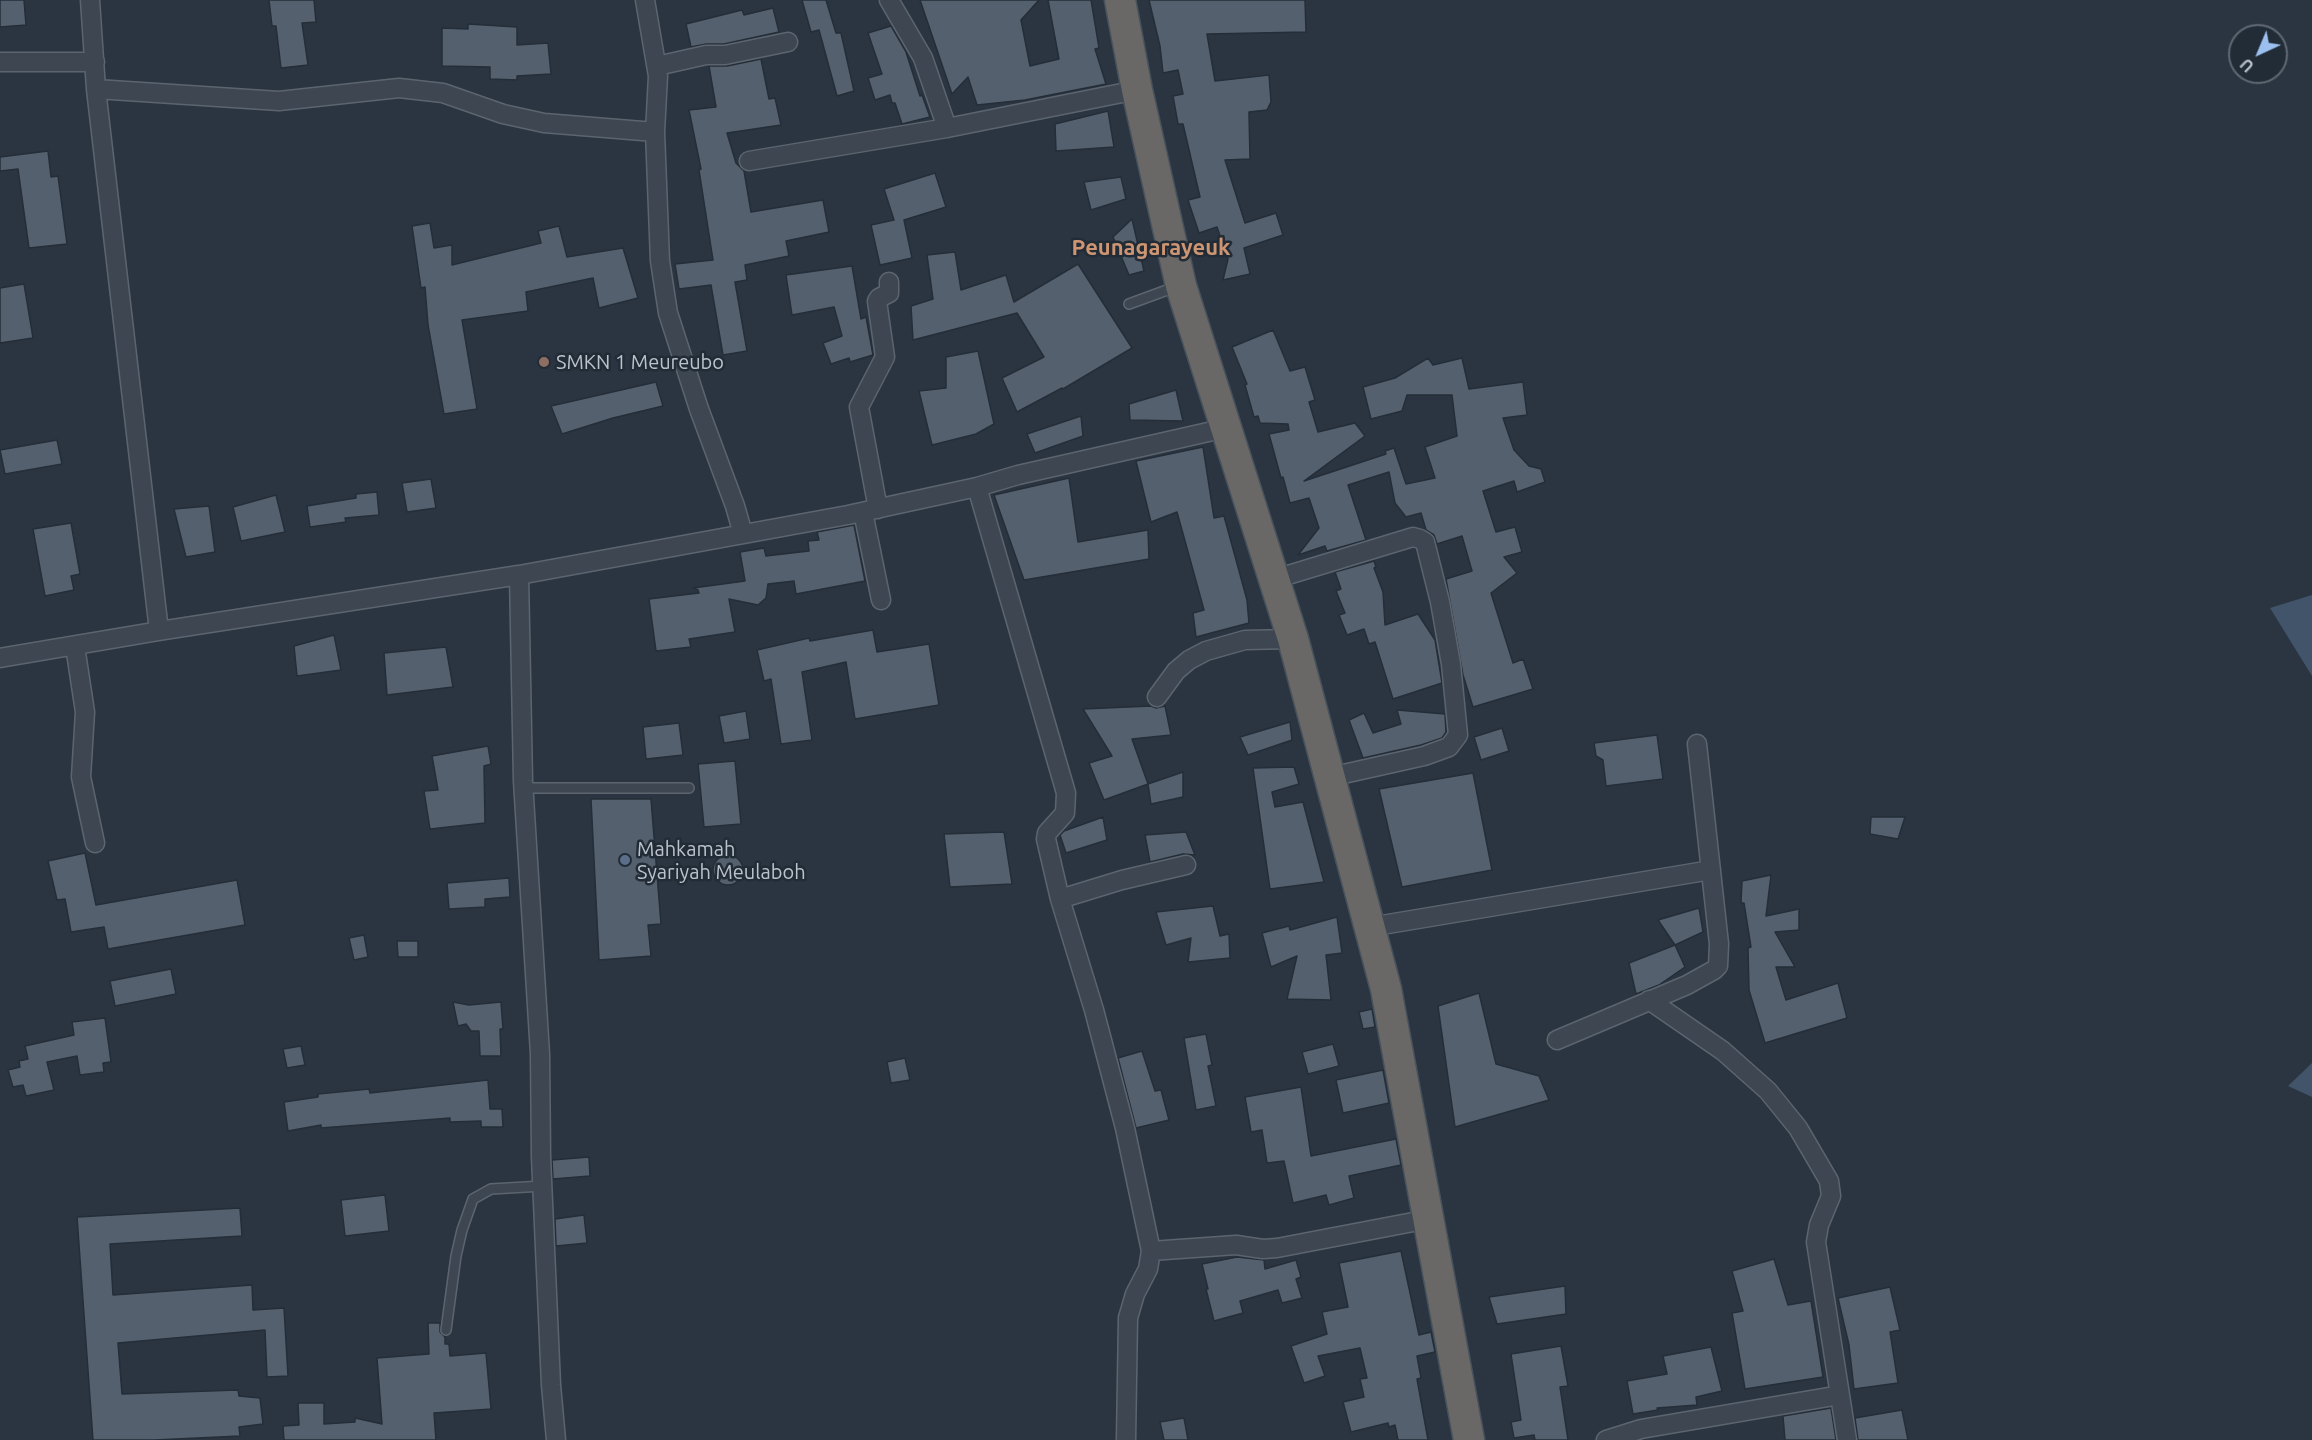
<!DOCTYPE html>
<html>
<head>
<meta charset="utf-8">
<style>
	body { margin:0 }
	#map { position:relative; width:2312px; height:1440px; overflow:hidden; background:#2a3541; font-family:Ubuntu,sans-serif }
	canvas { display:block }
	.north { position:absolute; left:2228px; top:24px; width:60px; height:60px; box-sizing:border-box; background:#222c37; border:2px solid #5f6872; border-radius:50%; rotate:224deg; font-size:16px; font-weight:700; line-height:24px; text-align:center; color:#bbc2cb }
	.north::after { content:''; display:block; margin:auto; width:21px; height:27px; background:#9bc0f0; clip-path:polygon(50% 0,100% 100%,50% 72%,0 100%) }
</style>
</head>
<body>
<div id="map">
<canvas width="2312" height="1440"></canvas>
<div class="north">U</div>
</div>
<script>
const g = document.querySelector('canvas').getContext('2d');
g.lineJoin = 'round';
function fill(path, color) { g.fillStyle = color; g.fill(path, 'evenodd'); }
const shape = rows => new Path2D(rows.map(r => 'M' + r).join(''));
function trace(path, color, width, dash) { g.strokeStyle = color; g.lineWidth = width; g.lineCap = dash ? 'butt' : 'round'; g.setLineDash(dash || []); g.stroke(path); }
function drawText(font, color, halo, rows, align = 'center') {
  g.font = font + ' Ubuntu,sans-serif'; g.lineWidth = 5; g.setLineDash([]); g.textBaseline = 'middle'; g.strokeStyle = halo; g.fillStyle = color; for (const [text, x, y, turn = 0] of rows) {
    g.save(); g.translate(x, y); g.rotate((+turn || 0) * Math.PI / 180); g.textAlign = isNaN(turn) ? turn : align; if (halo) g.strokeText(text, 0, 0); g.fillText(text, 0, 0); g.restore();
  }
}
const water = shape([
	[2312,595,2312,676,2270,608],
	[2312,1063,2312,1097,2288,1086]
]);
const building = shape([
	[0,0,24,0,26,25,0,27,0,0],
	[269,0,314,0,316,22,302,23,308,65,281,68,276,26,272,26,269,0],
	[802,0,826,0,836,33,841,33,854,91,837,96,819,30,811,32,802,0],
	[920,0,1039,0,1021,20,1030,66,1059,59,1048,0,1091,0,1099,48,1095,49,1106,84,1025,100,977,105,968,77,952,94,920,0],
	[1149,0,1305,0,1306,32,1207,34,1215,81,1269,75,1271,102,1267,110,1249,112,1249,114,1250,159,1225,160,1245,223,1276,213,1283,235,1244,248,1250,274,1223,280,1228,259,1217,227,1199,233,1188,200,1200,197,1183,124,1178,124,1173,96,1183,94,1178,70,1163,73,1160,46,1149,0],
	[773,8,779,32,724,44,706,44,691,47,686,24,742,10,744,15,773,8],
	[468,24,517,27,517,45,548,43,551,74,517,76,517,80,490,79,490,67,442,66,442,28,468,29,468,24],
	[891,26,906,52,920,96,922,95,930,117,902,124,895,103,892,103,890,95,875,100,868,78,882,74,868,33,891,26],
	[761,59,769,99,775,98,781,125,727,133,736,163,744,171,751,212,823,200,829,232,786,241,789,256,745,265,747,280,735,282,747,351,723,355,711,285,679,289,675,264,713,260,699,170,701,169,689,110,716,107,709,66,727,66,761,59],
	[1108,111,1114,147,1056,151,1055,124,1108,111],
	[48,151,51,177,58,176,67,244,29,248,18,169,0,171,0,157,48,151],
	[935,173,946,207,904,220,912,258,880,265,871,225,894,220,884,189,935,173],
	[1121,177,1126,199,1091,210,1084,182,1121,177],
	[1132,219,1144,271,1129,275,1113,237,1132,219],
	[430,223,434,248,452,245,452,265,541,243,538,231,559,226,567,257,623,248,638,298,599,308,593,278,526,292,528,311,462,320,477,409,444,414,428,325,425,287,421,288,412,226,430,223],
	[955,252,961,290,1006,275,1014,302,1078,264,1132,348,1063,389,1062,388,1017,412,1002,378,1044,357,1017,313,913,340,911,306,933,299,927,255,955,252],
	[852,266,861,319,866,317,873,355,850,362,849,358,831,364,823,343,842,336,834,307,792,315,786,275,852,266],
	[24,284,33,338,0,343,0,288,24,284],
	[1273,330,1290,371,1305,367,1315,400,1309,402,1318,432,1355,423,1365,436,1304,481,1386,454,1385,451,1394,448,1406,484,1435,478,1425,447,1457,436,1452,395,1407,395,1402,411,1371,419,1363,387,1395,378,1428,358,1433,365,1462,358,1469,389,1523,382,1527,415,1503,418,1514,450,1529,466,1541,469,1545,482,1517,492,1514,481,1483,491,1496,532,1515,527,1522,552,1504,557,1517,573,1491,593,1513,663,1523,659,1533,689,1473,707,1463,675,1446,579,1472,571,1462,536,1437,544,1434,535,1426,530,1421,513,1406,517,1395,503,1389,472,1348,485,1366,540,1327,551,1325,546,1298,555,1319,528,1309,498,1290,503,1283,477,1281,478,1269,434,1289,430,1288,424,1260,423,1258,416,1254,417,1245,385,1247,384,1232,347,1273,330],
	[978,351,994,424,976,434,932,445,919,391,946,388,946,357,978,351],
	[656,382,663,406,613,418,562,434,551,406,656,382],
	[1176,390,1183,421,1130,420,1129,404,1176,390],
	[1081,416,1083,436,1035,453,1027,434,1081,416],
	[57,440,62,464,5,474,0,450,57,440],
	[1203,447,1214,518,1224,516,1247,600,1249,623,1196,637,1193,613,1204,610,1177,512,1151,522,1136,461,1203,447],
	[1069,478,1078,542,1148,530,1149,559,1024,580,994,495,1069,478],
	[431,479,436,508,407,512,402,483,431,479],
	[377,492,379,515,345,518,346,522,310,527,307,506,356,498,356,494,377,492],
	[276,495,285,532,241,541,233,507,276,495],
	[209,506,215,552,186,557,174,509,209,506],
	[71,523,80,574,71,576,74,590,45,596,33,529,71,523],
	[854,525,865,581,796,594,794,581,768,584,766,598,758,605,729,599,735,632,689,639,691,647,656,651,649,599,699,593,698,590,693,588,745,581,740,552,764,548,766,556,809,551,808,541,819,540,817,532,854,525],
	[1374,561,1376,567,1374,568,1383,592,1385,625,1418,614,1435,640,1442,683,1393,699,1375,642,1369,644,1364,629,1347,635,1339,615,1345,613,1336,591,1341,589,1335,572,1374,561],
	[873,630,877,652,929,644,939,705,855,719,846,662,802,672,812,740,781,744,771,679,764,681,757,650,809,638,810,641,873,630],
	[334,635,341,670,297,676,294,646,334,635],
	[446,647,453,687,387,695,384,653,446,647],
	[1151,706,1156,708,1165,706,1171,735,1132,739,1148,784,1104,800,1089,763,1112,756,1083,709,1151,706],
	[1397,710,1445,714,1446,732,1442,738,1421,745,1363,758,1349,720,1364,713,1373,733,1401,724,1397,710],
	[746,711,750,739,724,743,719,716,746,711],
	[1290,722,1292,740,1248,755,1240,737,1290,722],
	[679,723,683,755,646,759,643,727,679,723],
	[1502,728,1509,751,1481,760,1474,737,1502,728],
	[1657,735,1663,779,1606,786,1603,760,1596,756,1594,743,1657,735],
	[488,746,491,764,484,766,485,823,430,829,424,791,438,790,432,756,488,746],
	[735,761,741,824,704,827,698,764,735,761],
	[1294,767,1299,784,1272,792,1275,807,1303,802,1324,882,1270,889,1253,768,1294,767],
	[1183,772,1183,797,1151,804,1148,784,1183,772],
	[1473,773,1492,870,1402,887,1379,789,1473,773],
	[591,799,651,799,661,924,648,925,651,956,599,960,591,799],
	[1103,817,1107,840,1066,853,1060,835,1064,831,1103,817],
	[1871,817,1905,817,1898,839,1870,834,1871,817],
	[1004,832,1012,884,950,887,944,834,1004,832],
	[1186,832,1195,855,1183,854,1150,862,1145,835,1186,832],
	[85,853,96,905,237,880,245,925,108,949,104,927,71,932,65,899,57,900,48,861,85,853],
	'713 870a15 15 0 1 1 30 0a15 15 0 1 1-30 0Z',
	[1771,875,1766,916,1799,909,1799,930,1775,932,1795,967,1776,967,1786,1000,1838,983,1847,1018,1765,1043,1749,990,1748,948,1751,947,1744,903,1741,903,1742,881,1771,875],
	[509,878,510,897,485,899,485,907,449,909,447,883,509,878],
	[1213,906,1220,936,1229,934,1230,958,1188,962,1191,938,1166,945,1156,912,1213,906],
	[1699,908,1703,932,1675,945,1658,920,1699,908],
	[1337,917,1342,953,1326,955,1331,1000,1287,999,1297,956,1271,967,1262,933,1289,926,1290,930,1337,917],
	[364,935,368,957,354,960,349,938,364,935],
	[397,941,418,941,418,957,398,957,397,941],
	[1675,945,1685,967,1659,985,1636,994,1629,963,1675,945],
	[171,969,176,994,115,1006,110,981,171,969],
	[1479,993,1496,1064,1539,1076,1549,1100,1455,1127,1438,1006,1479,993],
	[453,1002,469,1005,501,1002,503,1029,500,1029,501,1056,480,1056,479,1031,471,1031,466,1024,458,1026,453,1002],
	[1372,1009,1375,1027,1363,1029,1359,1012,1372,1009],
	[105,1018,111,1062,103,1063,104,1072,80,1075,77,1056,47,1062,54,1090,26,1096,23,1085,13,1087,8,1070,20,1067,19,1061,28,1059,25,1046,74,1035,72,1022,105,1018],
	[1206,1034,1212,1065,1208,1066,1216,1106,1196,1110,1184,1038,1206,1034],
	[1333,1044,1339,1066,1308,1074,1302,1052,1333,1044],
	[301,1046,305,1065,287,1068,283,1049,301,1046],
	[1142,1051,1155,1091,1161,1090,1169,1120,1136,1128,1118,1058,1142,1051],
	[905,1058,910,1080,891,1083,887,1062,905,1058],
	[1383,1070,1389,1103,1343,1113,1336,1080,1383,1070],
	[488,1080,490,1109,502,1109,503,1127,481,1127,481,1121,450,1122,450,1118,321,1128,321,1125,288,1131,284,1102,318,1097,318,1094,369,1089,370,1093,488,1080],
	[1301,1087,1311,1156,1396,1139,1401,1165,1349,1176,1354,1198,1329,1205,1326,1195,1293,1203,1284,1161,1267,1163,1262,1130,1251,1132,1245,1097,1301,1087],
	[589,1157,590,1176,553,1179,552,1160,589,1157],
	[385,1195,389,1231,345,1236,341,1200,385,1195],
	[240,1208,242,1236,110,1244,113,1295,252,1285,253,1310,284,1308,288,1376,267,1377,265,1330,118,1343,122,1394,238,1390,239,1396,260,1398,263,1424,239,1427,240,1436,155,1440,93,1440,77,1217,240,1208],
	[584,1215,587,1243,556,1246,555,1219,584,1215],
	[1401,1251,1419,1335,1431,1332,1435,1352,1417,1356,1421,1378,1417,1379,1428,1440,1398,1440,1395,1425,1389,1427,1388,1423,1351,1432,1343,1402,1364,1397,1360,1379,1367,1378,1360,1348,1318,1356,1325,1376,1304,1383,1291,1346,1327,1334,1322,1312,1348,1307,1339,1263,1401,1251],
	[1237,1257,1264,1260,1265,1269,1296,1260,1301,1277,1296,1279,1302,1298,1282,1303,1278,1290,1240,1301,1243,1313,1214,1321,1206,1289,1208,1289,1202,1264,1237,1257],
	[1774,1259,1788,1305,1811,1301,1823,1377,1745,1389,1732,1313,1743,1311,1732,1271,1774,1259],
	[1565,1286,1566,1314,1497,1324,1489,1297,1565,1286],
	[1890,1287,1900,1330,1890,1332,1898,1383,1854,1389,1849,1345,1838,1298,1890,1287],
	[428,1323,440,1323,440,1332,445,1337,445,1344,449,1344,450,1356,486,1353,491,1409,434,1413,436,1440,284,1440,283,1426,299,1425,298,1403,324,1403,324,1424,355,1422,355,1418,382,1424,377,1358,429,1354,428,1323],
	[1561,1346,1568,1386,1560,1387,1568,1440,1535,1440,1534,1435,1514,1438,1511,1422,1521,1420,1511,1354,1561,1346],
	[1711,1347,1722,1391,1696,1397,1697,1405,1657,1408,1658,1410,1633,1414,1627,1381,1667,1374,1663,1356,1711,1347],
	[1831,1408,1836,1440,1785,1440,1783,1416,1831,1408],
	[1902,1410,1908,1440,1858,1440,1855,1418,1902,1410],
	[1184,1418,1188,1440,1164,1440,1160,1422,1184,1418]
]);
const service = shape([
	[1129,304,1178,286],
	[524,788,689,788],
	[446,1330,456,1256,462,1230,473,1199,491,1189,543,1186]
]);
const minor = shape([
	[90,0,96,89,159,631],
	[645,0,658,76,655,132,660,261,668,313,699,409,735,506,743,534],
	[889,0,923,58,947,128],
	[0,62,95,62],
	[657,66,706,55,725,55,788,42],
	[96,89,279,101,399,88,443,93,503,114,544,123,655,132],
	[749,161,947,128,1137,90],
	[977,487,1066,793,1065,813,1047,833,1046,839,1060,899,1094,1010,1125,1128,1151,1251,1148,1269,1135,1294,1128,1318,1126,1440],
	[878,509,859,407,885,357,877,301,879,298,889,293,889,282],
	[863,512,881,600],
	[519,575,523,781,540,1054,541,1157,551,1385,556,1440],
	[1275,579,1413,537,1420,539,1425,542,1440,602,1451,664,1458,735,1449,747,1424,756,1330,777],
	[75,646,85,712,81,777,95,843],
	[0,658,159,631,519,575,848,515,977,487,1018,475,1226,428],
	[1157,697,1176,671,1189,660,1206,651,1245,640,1293,639],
	[1060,899,1122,880,1186,865],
	[1370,927,1711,870],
	[1649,1000,1723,1051,1768,1091,1798,1128,1829,1181,1831,1196,1819,1225,1816,1242,1847,1440],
	[1557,1040,1687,985,1714,970,1718,966,1719,944,1697,744],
	[1151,1251,1236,1245,1263,1249,1277,1248,1429,1219],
	[1606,1440,1641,1429,1840,1395]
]);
const trunk = shape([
	[1120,0,1137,90,1181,286,1293,639,1386,989,1469,1440]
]);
const markers = [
	[544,362,6,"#8d6e63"],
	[625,860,6,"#5c6f8a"]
];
const poiNames = [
	["SMKN 1 Meureubo",556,362],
	["Mahkamah",637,849],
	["Syariyah Meulaboh",637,872]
];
const quarterNames = [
	["Peunagarayeuk",1151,248]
];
fill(water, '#415469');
fill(building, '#55606e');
trace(building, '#242e39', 1.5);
trace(service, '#5c656f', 12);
trace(minor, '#5c656f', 21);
trace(trunk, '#48525c', 33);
trace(service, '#3e4751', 9);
trace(minor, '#3e4751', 18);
trace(trunk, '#696866', 30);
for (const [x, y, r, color] of markers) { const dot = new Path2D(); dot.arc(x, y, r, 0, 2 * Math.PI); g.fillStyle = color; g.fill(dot); trace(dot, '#222c37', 2); }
drawText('20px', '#bbc2cb', '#222c37', poiNames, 'left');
drawText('bold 22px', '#ce9573', '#222c37', quarterNames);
</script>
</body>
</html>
